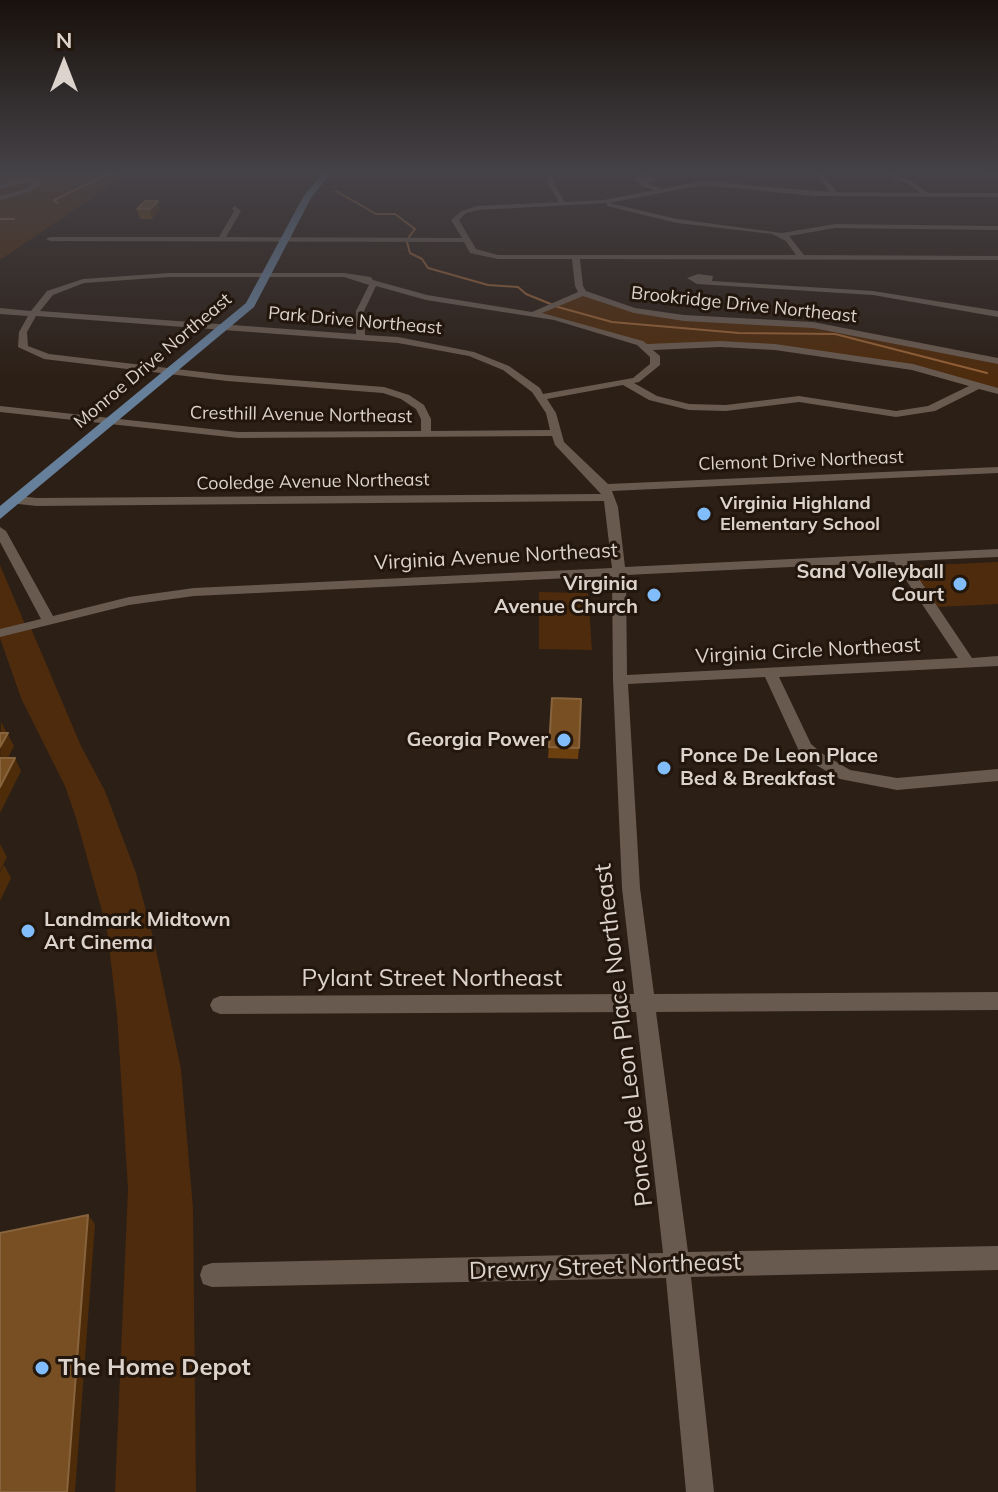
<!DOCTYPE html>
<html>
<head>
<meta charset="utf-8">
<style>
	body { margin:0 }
	#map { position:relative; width:998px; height:1492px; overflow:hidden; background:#2c1f16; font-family:Mulish,sans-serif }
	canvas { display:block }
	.north { position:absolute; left:24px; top:24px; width:80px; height:80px; -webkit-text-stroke:6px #23160c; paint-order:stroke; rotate:0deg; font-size:22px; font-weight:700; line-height:32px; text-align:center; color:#dcd3cd }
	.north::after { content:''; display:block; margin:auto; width:28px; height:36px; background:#dcd3cd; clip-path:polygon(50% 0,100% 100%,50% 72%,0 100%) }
</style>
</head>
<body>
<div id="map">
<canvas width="998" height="1492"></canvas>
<div class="north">N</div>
</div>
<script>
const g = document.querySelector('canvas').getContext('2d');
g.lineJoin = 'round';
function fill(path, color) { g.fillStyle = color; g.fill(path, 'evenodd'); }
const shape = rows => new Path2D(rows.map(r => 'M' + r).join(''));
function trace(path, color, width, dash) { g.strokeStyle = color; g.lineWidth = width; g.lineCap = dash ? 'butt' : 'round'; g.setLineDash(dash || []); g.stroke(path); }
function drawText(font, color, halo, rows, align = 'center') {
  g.font = font + ' Mulish,sans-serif'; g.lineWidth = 6; g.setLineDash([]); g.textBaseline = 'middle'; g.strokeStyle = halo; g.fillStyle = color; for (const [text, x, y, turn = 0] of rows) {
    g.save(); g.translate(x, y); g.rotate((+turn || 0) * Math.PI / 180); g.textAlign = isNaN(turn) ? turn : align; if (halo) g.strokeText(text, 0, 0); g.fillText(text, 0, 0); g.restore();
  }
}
const green = shape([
	[0,173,129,173,0,260],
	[582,293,603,303,648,315,789,323,998,362,998,392,932,371,762,346,653,347,536,314],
	[998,562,998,604,938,607,909,566],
	[0,565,24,622,23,624,0,631],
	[539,592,588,593,592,650,539,649],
	[30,626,81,746,105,791,136,873,154,941,181,1069,193,1208,196,1492,115,1492,128,1189,117,1014,107,929,76,818,65,786,21,698,0,638,0,634]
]);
const stream = shape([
	[336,191,376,214,395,214,415,229,409,237],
	[57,203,54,200,111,173],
	[0,219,14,219],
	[407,242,410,253,422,259,428,268,488,285,518,287,526,294,558,307,612,322,739,333,835,334,987,373]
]);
const minor = shape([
	[547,173,553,173,554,184,565,202,604,200,654,190,644,187,633,179,643,174,657,177,657,179,647,183,662,189,703,181,830,192,815,173,821,173,837,192,920,193,907,183,879,173,888,173,911,181,928,193,998,193,998,197,814,196,703,185,609,203,677,219,782,233,835,224,998,226,998,230,835,228,789,236,804,255,998,256,998,260,580,259,583,286,586,291,635,308,684,315,813,322,998,358,998,364,813,328,684,321,634,313,583,296,542,313,643,341,647,344,720,341,775,344,913,364,998,388,998,394,979,389,935,411,896,417,799,402,726,411,689,410,649,400,623,385,547,399,556,413,564,442,608,484,998,467,998,473,612,491,618,507,625,567,998,549,998,557,907,561,972,658,998,656,998,666,779,677,811,744,823,754,850,770,897,778,998,769,998,781,897,790,840,779,811,762,799,751,765,677,628,684,640,888,654,994,998,992,998,1010,656,1012,688,1252,998,1246,998,1270,691,1277,714,1492,686,1492,666,1278,212,1287,203,1284,200,1275,203,1266,212,1263,663,1253,636,1012,220,1014,213,1011,210,1005,213,999,220,996,634,994,622,888,613,680,612,576,194,596,129,605,0,637,0,629,41,619,0,542,0,527,6,531,53,616,129,597,194,588,612,568,604,501,37,506,18,504,12,500,18,496,37,498,601,494,555,445,552,436,238,438,0,412,0,406,238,432,421,431,421,419,416,409,401,399,383,393,227,381,44,359,18,347,19,332,28,316,0,314,0,308,31,311,47,291,83,279,169,273,344,273,371,277,373,280,427,295,532,312,578,292,575,286,572,259,498,259,470,253,464,242,50,241,46,239,50,237,219,237,234,211,232,208,235,206,241,211,226,237,462,238,451,220,462,211,477,206,559,202,548,184,547,173],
	[607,203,607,206,677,223,772,234,786,241,796,255,498,255,476,249,459,220,466,213,478,210,607,203],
	[169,277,344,277,369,285,356,311,356,334,40,311,53,295,84,283,169,277],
	[376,286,426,300,554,320,637,345,650,357,650,364,633,378,543,394,540,388,509,366,474,352,398,337,365,335,364,311,376,286],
	[36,316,398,343,469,356,503,370,532,392,546,413,550,430,431,431,431,419,424,405,409,395,384,387,227,375,49,354,28,346,27,332,36,316],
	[720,347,775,350,912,370,969,386,928,406,896,411,799,396,726,405,689,404,657,396,634,383,639,382,660,365,660,356,653,350,720,347],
	[894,562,958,658,627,675,626,575,894,562],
	[980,173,998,174,998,178,981,174,980,173],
	[25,178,44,181,31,191,0,200,0,196,27,189,35,183,25,182,0,189,0,185,25,178],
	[698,274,713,276,712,281,873,291,998,311,998,317,873,295,697,284,687,278,698,274]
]);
const major = shape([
	[323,173,331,173,311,198,254,307,0,519,0,506,246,303,303,197,323,173]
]);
const wall = shape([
	[145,201,160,210,152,219,140,219,137,209],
	[552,698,579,748,578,759,548,758]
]);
const shadedWall = shape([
	[158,201,160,210,152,219,150,209],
	[1,722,14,746,1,771,0,770],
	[15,758,21,771,0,813,0,787],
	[0,844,7,857,0,871],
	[4,865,11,878,0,901,0,872],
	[88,1215,95,1224,75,1492,67,1492]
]);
const building = shape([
	[145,201,158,201,150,209,137,209,145,201],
	[552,698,581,699,579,748,549,747,552,698],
	[0,733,8,733,0,747,0,733],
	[0,758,15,758,0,787,0,758],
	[88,1215,67,1492,0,1492,0,1233,88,1215]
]);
const markers = [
	[704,514,8,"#81bdfa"],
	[960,584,8,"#81bdfa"],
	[654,595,8,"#81bdfa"],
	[564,740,8,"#81bdfa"],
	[664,768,8,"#81bdfa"],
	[28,931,8,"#81bdfa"],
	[42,1368,8,"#81bdfa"]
];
const farStreetnames = [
	["Brookridge Drive Northeast",744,305,6],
	["Park Drive Northeast",355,321,5],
	["Monroe Drive Northeast",153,361,-40],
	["Cresthill Avenue Northeast",301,415,1],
	["Clemont Drive Northeast",801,461,-2],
	["Cooledge Avenue Northeast",313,482,-1]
];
const farPoinames = [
	["Virginia Highland",720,504],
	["Elementary School",720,525]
];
const streetNames = [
	["Virginia Avenue Northeast",496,557,-3],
	["Virginia Circle Northeast",808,651,-3]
];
const poiNames = [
	["Sand Volleyball",944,572],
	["Court",944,595],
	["Virginia",638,584],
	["Avenue Church",638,607],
	["Georgia Power",548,740],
	["Ponce De Leon Place",680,756,"left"],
	["Bed & Breakfast",680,779,"left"],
	["Landmark Midtown",44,920,"left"],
	["Art Cinema",44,943,"left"]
];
const nearStreetnames = [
	["Pylant Street Northeast",432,979],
	["Ponce de Leon Place Northeast",624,1035,-97],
	["Drewry Street Northeast",605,1267,-2]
];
const nearPoinames = [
	["The Home Depot",58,1368]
];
fill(green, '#4e2b0c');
trace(stream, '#966136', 2);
fill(minor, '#695a4f');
fill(major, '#667f9a');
fill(wall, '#6c3f0e');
fill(shadedWall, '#4e2c09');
fill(building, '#784f23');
trace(building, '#88643e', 2);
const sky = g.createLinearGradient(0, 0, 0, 382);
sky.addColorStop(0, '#18110c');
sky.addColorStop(0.45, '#454247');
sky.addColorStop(1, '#45424700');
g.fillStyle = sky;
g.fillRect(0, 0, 998, 382);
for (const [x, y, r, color] of markers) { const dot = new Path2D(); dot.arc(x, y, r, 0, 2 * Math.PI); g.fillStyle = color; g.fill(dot); trace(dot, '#23160c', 3); }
drawText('18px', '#dcd3cd', '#23160c', farStreetnames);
drawText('bold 18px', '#dcd3cd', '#23160c', farPoinames, 'left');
drawText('20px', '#dcd3cd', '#23160c', streetNames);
drawText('bold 20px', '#dcd3cd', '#23160c', poiNames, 'right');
drawText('24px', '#dcd3cd', '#23160c', nearStreetnames);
drawText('bold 24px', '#dcd3cd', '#23160c', nearPoinames, 'left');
</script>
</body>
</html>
